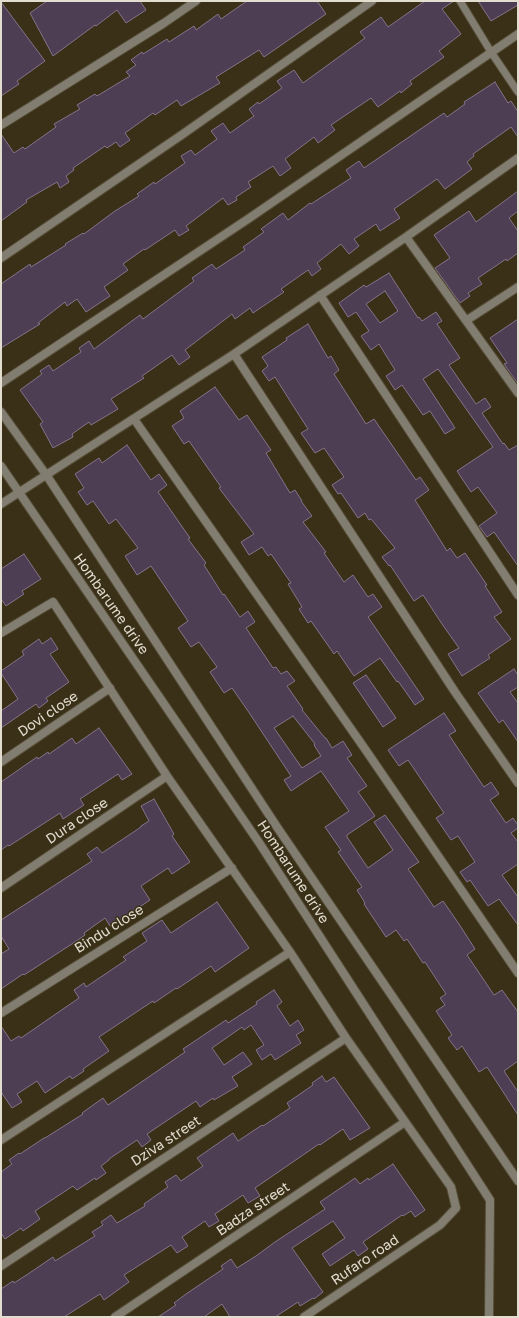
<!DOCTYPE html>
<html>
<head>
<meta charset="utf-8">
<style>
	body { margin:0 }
	#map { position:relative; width:519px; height:1318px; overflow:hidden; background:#3a3018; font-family:"Golos Text",sans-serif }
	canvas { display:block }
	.frame { position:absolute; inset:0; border:2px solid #e3ddcf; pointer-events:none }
</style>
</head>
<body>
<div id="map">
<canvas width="519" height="1318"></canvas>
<div class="frame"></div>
</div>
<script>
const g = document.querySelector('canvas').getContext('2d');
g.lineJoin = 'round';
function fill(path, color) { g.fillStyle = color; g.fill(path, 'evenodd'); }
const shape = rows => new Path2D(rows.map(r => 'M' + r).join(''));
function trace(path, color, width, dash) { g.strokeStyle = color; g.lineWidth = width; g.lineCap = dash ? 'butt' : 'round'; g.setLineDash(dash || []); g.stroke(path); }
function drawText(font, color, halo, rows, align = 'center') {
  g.font = font + ' "Golos Text",sans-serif'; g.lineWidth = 3; g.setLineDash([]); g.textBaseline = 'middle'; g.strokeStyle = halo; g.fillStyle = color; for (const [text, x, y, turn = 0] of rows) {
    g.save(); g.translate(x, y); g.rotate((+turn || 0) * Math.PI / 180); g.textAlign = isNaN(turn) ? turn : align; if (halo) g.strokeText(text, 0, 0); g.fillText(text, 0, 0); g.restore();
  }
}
const building = shape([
	[47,1,140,1,146,10,126,23,117,10,96,26,95,25,53,56,30,13,47,1],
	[247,1,317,1,326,14,264,57,259,50,216,77,220,83,181,106,177,100,155,115,153,113,125,133,130,140,120,147,116,142,107,148,105,146,73,168,74,170,66,176,69,182,60,188,57,182,26,200,27,202,1,221,1,134,14,153,23,147,25,149,56,127,54,124,80,109,77,105,95,94,97,96,130,76,126,72,136,65,131,60,142,52,143,54,167,39,169,42,194,26,196,30,218,14,221,19,247,1],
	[425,1,454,1,442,9,461,34,439,51,444,57,410,81,412,84,401,93,400,91,378,107,371,98,331,125,335,130,318,143,314,137,285,159,291,168,280,176,273,166,248,182,251,187,236,197,237,200,228,205,223,198,186,226,189,230,179,236,175,230,145,250,144,249,123,264,128,270,104,287,110,296,86,312,77,299,67,306,65,302,38,323,40,324,1,348,1,284,30,264,31,267,66,245,65,244,83,233,84,234,115,211,139,196,137,194,154,182,155,184,185,163,181,156,191,150,195,155,217,139,211,131,223,123,230,133,254,116,249,109,258,102,259,104,282,88,277,81,294,70,303,83,365,38,360,32,381,17,388,27,425,1],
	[478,1,518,1,518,5,491,21,478,1],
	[1,2,45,61,17,81,19,84,1,96,1,2],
	[495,82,508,103,511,101,518,112,518,137,511,127,473,154,474,156,467,162,472,169,445,189,437,179,394,209,400,218,380,231,376,224,354,239,359,246,349,254,341,244,317,263,321,269,312,276,308,270,281,289,284,292,253,313,250,308,235,319,232,314,185,350,190,357,179,365,172,355,142,376,144,378,111,399,118,409,91,425,89,422,72,434,73,437,53,448,40,424,43,422,20,390,42,374,40,371,49,365,53,371,81,352,79,348,89,341,94,349,140,315,143,319,194,281,192,278,212,264,216,269,245,250,243,247,264,232,261,229,283,213,288,220,310,203,311,204,351,178,346,170,359,161,364,168,444,113,447,117,465,104,464,102,495,82],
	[518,191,518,211,509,218,518,231,518,253,507,261,506,259,478,278,482,284,468,293,470,296,460,303,435,268,450,258,434,235,469,211,476,222,518,191],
	[389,273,418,318,419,317,422,321,436,312,442,321,437,324,460,358,449,365,476,404,485,398,491,407,482,413,503,444,504,443,509,450,518,445,518,566,494,532,487,537,479,526,497,513,478,487,471,492,457,471,493,447,438,369,423,379,455,428,445,434,430,411,423,415,402,385,395,390,386,376,395,370,379,344,371,350,361,336,369,331,356,312,348,317,339,303,364,285,366,287,389,273],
	[385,291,398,311,380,323,366,304,385,291],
	[518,319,518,384,504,364,507,363,490,338,518,319],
	[308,324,328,358,331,356,339,370,334,374,366,424,374,419,416,480,420,477,429,490,415,500,447,551,450,548,457,558,465,553,487,585,485,586,502,612,494,617,511,639,488,655,490,658,462,676,448,654,459,648,442,624,423,595,414,601,390,565,389,566,382,557,395,548,371,519,369,520,365,513,358,518,341,493,338,494,332,485,344,477,324,448,315,453,301,433,308,429,292,404,275,377,269,381,262,371,268,366,262,357,287,340,286,338,308,324],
	[215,387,239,420,247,415,271,450,266,453,290,493,295,490,302,501,301,501,312,516,303,522,326,552,324,553,344,582,353,575,368,597,373,594,382,607,368,617,424,699,415,705,398,681,397,682,380,658,354,676,337,651,334,654,311,621,308,623,299,609,302,607,288,584,291,583,271,554,268,556,262,547,249,555,241,542,254,534,219,488,221,487,189,441,184,444,172,426,184,418,180,411,215,387],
	[127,445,151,480,159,474,167,485,158,492,190,538,188,539,206,563,204,565,223,595,224,594,240,617,248,611,255,622,246,628,273,668,276,667,281,674,287,671,295,681,287,686,303,709,302,710,325,738,326,738,332,748,343,741,352,755,347,758,367,786,358,792,375,816,347,835,347,837,368,868,393,850,374,822,385,815,419,862,408,869,434,907,443,901,459,924,475,949,467,955,494,995,502,990,518,1012,518,1061,504,1071,518,1092,518,1115,487,1067,479,1072,462,1046,457,1050,448,1038,452,1035,436,1011,445,1005,440,998,446,994,425,962,423,963,407,939,404,941,396,930,386,937,364,904,365,903,357,890,362,887,338,852,341,850,325,827,349,811,321,771,291,791,284,780,291,776,248,711,232,688,224,693,210,672,217,667,199,642,191,647,178,628,188,621,151,566,137,575,125,556,138,548,116,519,109,524,93,501,87,505,78,492,84,488,75,474,99,458,102,463,127,445],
	[293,716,315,744,314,745,321,756,302,768,274,728,293,716],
	[24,554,41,579,22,591,24,594,6,606,1,599,1,569,24,554],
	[51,638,58,649,50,654,69,682,46,698,48,701,39,708,36,704,1,728,1,711,18,699,1,673,1,671,24,655,22,651,39,639,42,644,51,638],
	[514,669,518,675,518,687,510,692,518,703,518,742,503,720,499,723,478,693,514,669],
	[366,675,396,718,383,727,353,683,366,675],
	[444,713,456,731,449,735,465,759,484,787,491,782,499,794,490,800,506,823,513,818,518,825,518,828,511,833,518,842,518,864,502,875,518,897,518,925,499,899,488,906,470,880,467,882,460,872,475,862,458,836,451,840,436,818,444,813,408,760,399,766,388,750,444,713],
	[99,728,132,774,122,780,118,774,80,799,84,805,63,819,60,813,9,846,8,845,1,850,1,782,37,757,38,759,48,752,49,754,72,738,76,744,99,728],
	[154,799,174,834,172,836,190,862,172,874,168,868,141,886,150,900,138,908,110,926,105,918,84,933,85,935,75,942,24,975,23,974,1,989,1,954,9,949,1,936,1,920,92,861,87,854,97,847,102,853,141,827,141,826,149,821,141,806,154,799],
	[217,902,249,948,215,972,211,966,177,989,176,988,154,1003,153,1001,99,1037,109,1051,83,1069,84,1071,72,1079,70,1076,45,1093,37,1081,17,1094,22,1102,12,1108,1,1092,1,1026,11,1041,19,1036,21,1038,79,998,74,990,84,983,86,987,126,960,123,957,147,941,142,933,162,920,171,933,217,902],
	[274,990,282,1002,277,1006,290,1026,298,1020,304,1030,296,1035,301,1043,275,1060,271,1054,262,1060,256,1050,264,1045,251,1025,244,1030,242,1027,212,1048,224,1065,243,1052,252,1064,232,1077,238,1086,214,1100,213,1098,200,1107,196,1101,147,1134,151,1140,142,1147,137,1140,109,1159,109,1160,101,1166,106,1173,96,1180,95,1178,77,1190,73,1186,35,1211,40,1219,23,1231,21,1228,5,1239,1,1233,1,1172,12,1164,9,1160,19,1153,20,1154,44,1138,45,1138,83,1114,82,1113,103,1098,108,1105,185,1052,183,1049,226,1020,228,1023,257,1004,256,1002,274,990],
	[322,1076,326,1082,334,1077,370,1128,350,1140,343,1129,320,1145,319,1144,255,1188,260,1196,248,1203,243,1195,215,1214,219,1221,209,1227,205,1221,182,1237,188,1246,177,1253,171,1245,124,1275,129,1282,104,1300,100,1294,64,1317,1,1317,1,1289,13,1281,14,1283,28,1274,53,1257,55,1261,95,1236,92,1232,103,1225,101,1222,111,1215,117,1223,145,1206,144,1204,168,1187,165,1182,176,1175,181,1181,203,1166,197,1158,233,1133,238,1141,262,1125,263,1126,290,1108,287,1103,313,1085,312,1083,322,1076],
	[393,1164,425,1210,415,1217,411,1211,403,1216,402,1215,363,1242,368,1249,358,1256,354,1250,330,1266,322,1254,345,1238,333,1221,292,1248,323,1292,314,1299,313,1298,300,1306,298,1302,275,1317,230,1317,222,1304,204,1317,158,1317,176,1305,174,1303,186,1294,223,1269,221,1266,231,1259,237,1268,256,1256,275,1242,325,1209,320,1202,348,1183,355,1178,360,1184,368,1178,369,1180,393,1164]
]);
const service = shape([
	[460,1,491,52,518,92]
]);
const minor = shape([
	[1,125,164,23,196,1],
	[406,237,518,393],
	[1,258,183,134,372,1],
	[320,295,518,595],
	[467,320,518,287],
	[234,354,455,692,518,783],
	[1,383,248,219,518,34],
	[1,412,47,476,277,827,518,1181],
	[134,419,365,749,518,973],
	[1,504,234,354,406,237,518,158],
	[1,633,53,602,167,776,290,952,346,1038,451,1187,456,1208,440,1225,304,1317],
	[1,762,110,688],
	[1,888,167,776],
	[1,1013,232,868],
	[1,1140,290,952],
	[1,1266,346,1038],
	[115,1317,405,1122]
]);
const tertiary = shape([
	[1,466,260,844,490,1200,489,1317]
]);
const streetNames = [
	["Hombarume drive",111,604,55],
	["Dovi close",48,714,-34],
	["Dura close",77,821,-34],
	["Hombarume drive",293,872,57],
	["Bindu close",109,929,-32],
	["Dziva street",166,1141,-33],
	["Badza street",253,1209,-34],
	["Rufaro road",365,1260,-34]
];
fill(building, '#4e3e53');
trace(building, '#85738a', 1);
trace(service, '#554c35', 9);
trace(minor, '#554c35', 10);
trace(tertiary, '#554c35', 10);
trace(service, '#827d71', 7);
trace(minor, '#827d71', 8);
trace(tertiary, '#827d71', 8);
drawText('14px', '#e3ddcf', '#3a3018', streetNames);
</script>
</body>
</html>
